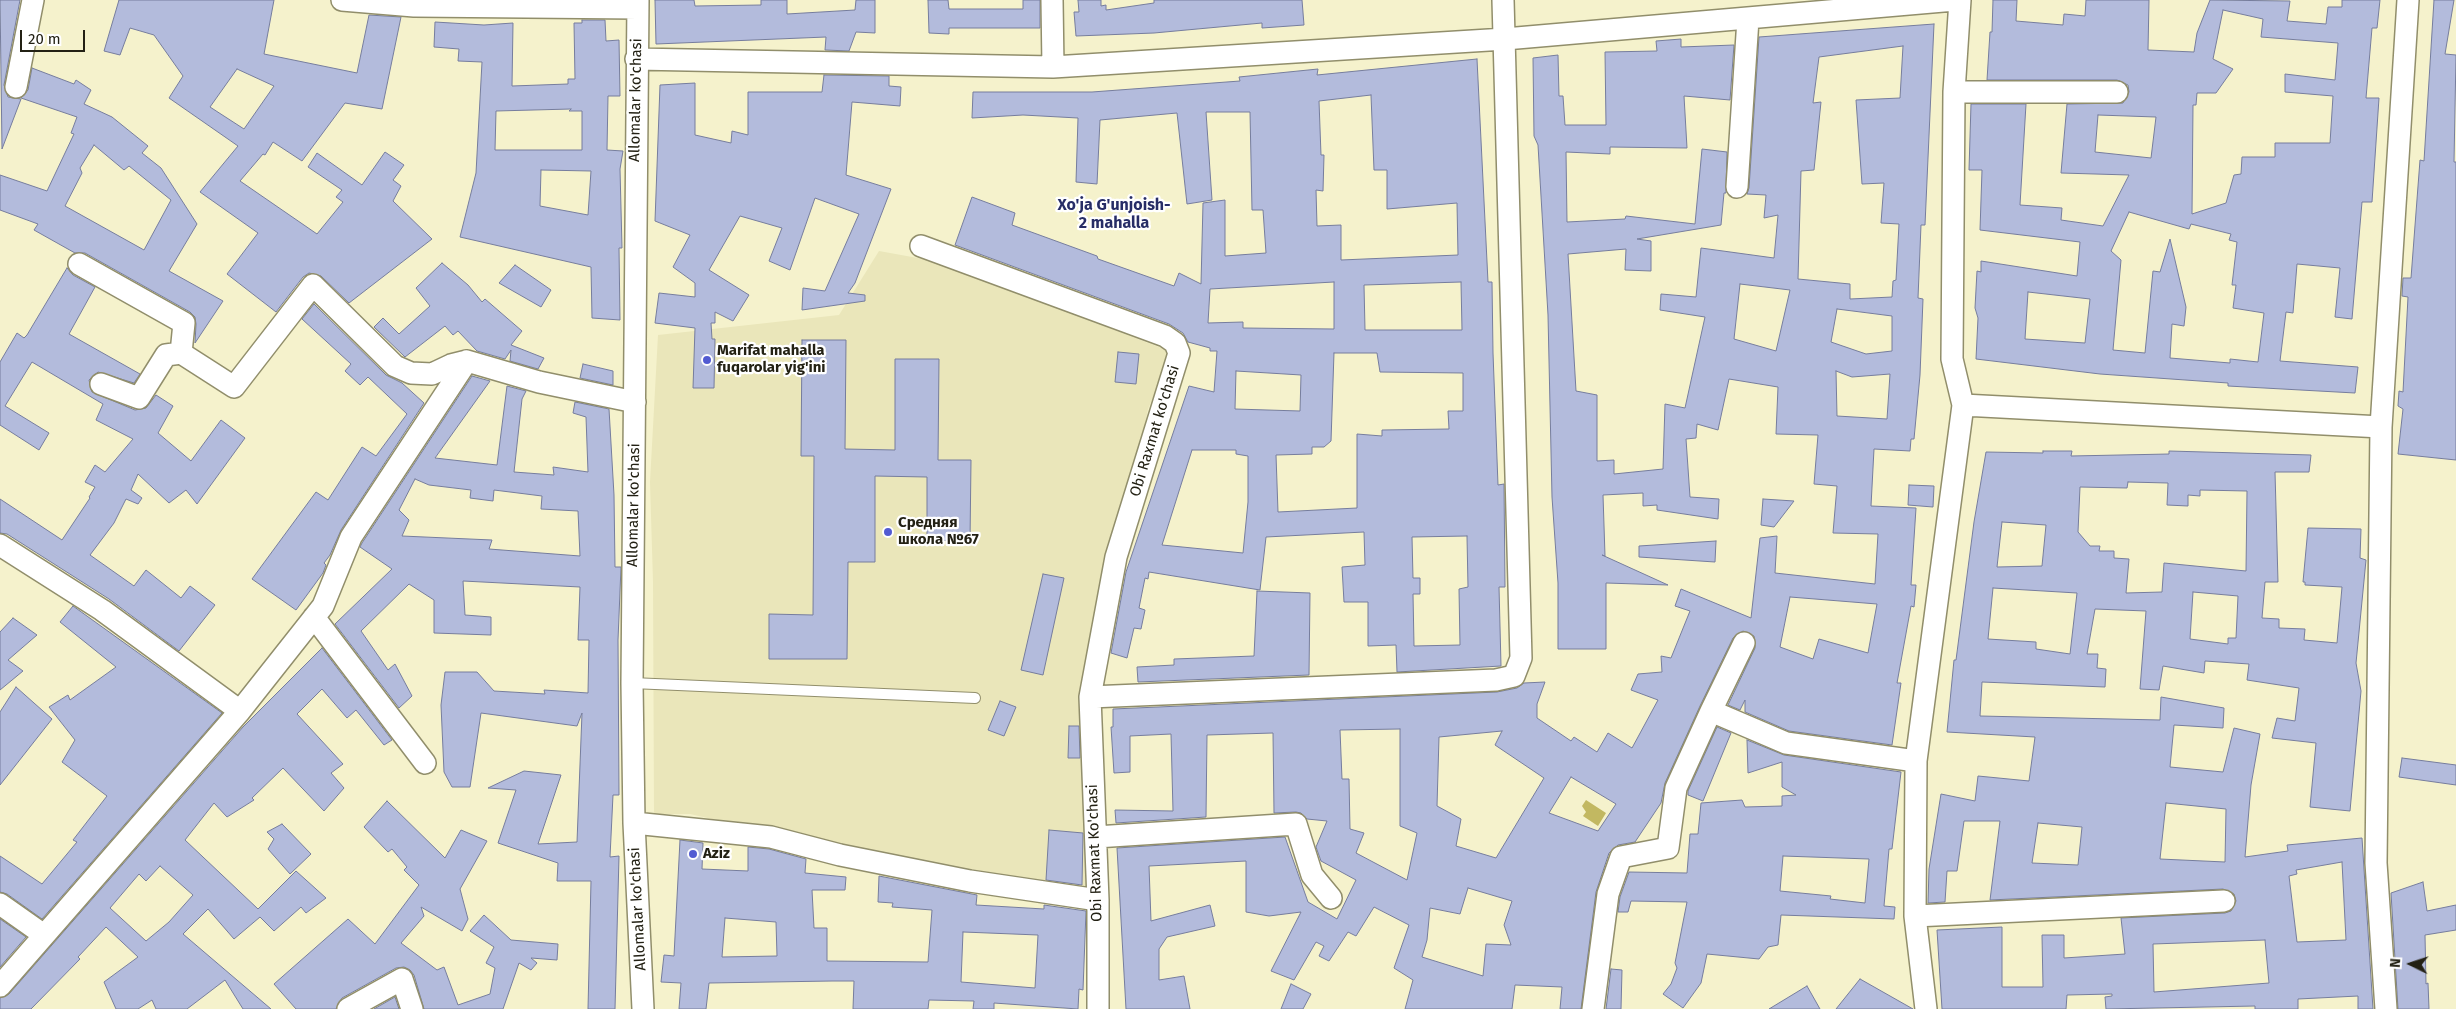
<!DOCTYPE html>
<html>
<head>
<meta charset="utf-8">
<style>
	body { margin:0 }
	#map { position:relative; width:2456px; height:1009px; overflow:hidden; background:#f5f2cc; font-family:"Fira Sans",sans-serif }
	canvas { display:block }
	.north { position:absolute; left:2386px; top:939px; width:50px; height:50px; -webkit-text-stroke:4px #fff; paint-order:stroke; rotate:274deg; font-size:14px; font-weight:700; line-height:20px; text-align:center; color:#232114 }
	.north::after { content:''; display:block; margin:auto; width:18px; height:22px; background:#232114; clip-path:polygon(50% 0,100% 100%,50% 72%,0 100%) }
	.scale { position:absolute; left:20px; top:30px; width:65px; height:22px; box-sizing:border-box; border:2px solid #232114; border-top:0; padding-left:6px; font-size:15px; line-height:18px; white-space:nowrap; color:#232114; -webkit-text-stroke:4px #fff; paint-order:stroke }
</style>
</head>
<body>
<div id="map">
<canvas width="2456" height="1009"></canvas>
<div class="north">N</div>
<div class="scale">20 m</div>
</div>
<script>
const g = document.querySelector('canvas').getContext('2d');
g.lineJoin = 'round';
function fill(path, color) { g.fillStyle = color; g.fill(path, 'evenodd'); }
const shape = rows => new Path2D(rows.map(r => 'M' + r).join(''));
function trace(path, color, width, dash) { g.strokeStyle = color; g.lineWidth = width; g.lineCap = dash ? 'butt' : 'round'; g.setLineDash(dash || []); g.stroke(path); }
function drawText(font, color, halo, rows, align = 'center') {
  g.font = font + ' "Fira Sans",sans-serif'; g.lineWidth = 4.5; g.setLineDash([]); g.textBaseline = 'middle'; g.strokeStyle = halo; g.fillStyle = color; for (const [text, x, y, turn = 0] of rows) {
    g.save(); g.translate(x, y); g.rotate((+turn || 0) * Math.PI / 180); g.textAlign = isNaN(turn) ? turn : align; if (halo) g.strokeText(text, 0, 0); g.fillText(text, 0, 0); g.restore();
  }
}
const built = shape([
	[879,251,934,261,1172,352,1148,409,1089,717,1090,893,984,881,690,814,654,814,653,582,650,482,658,335,839,315]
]);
const water = shape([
	[1586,800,1606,813,1598,826,1583,816,1586,812,1582,806]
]);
const building = shape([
	[0,0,20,0,4,85,8,97,21,99,2,149,0,0],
	[119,0,274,0,264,54,357,73,369,15,401,17,382,109,345,103,302,161,273,142,265,155,263,154,240,181,317,234,343,202,336,197,342,190,308,167,317,153,362,185,385,152,404,165,393,180,401,186,393,201,432,239,349,303,321,276,309,273,303,277,276,312,227,274,258,233,200,192,238,146,169,98,183,76,154,35,130,28,120,55,104,51,119,0],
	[237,69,274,86,244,129,210,107,237,69],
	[655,0,694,0,695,6,761,5,761,0,787,0,787,14,855,10,856,0,875,0,875,33,856,32,849,51,825,50,826,37,656,44,655,0],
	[928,0,948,0,949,9,1023,9,1023,0,1040,0,1040,28,949,28,949,34,929,33,928,0],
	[1078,0,1101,0,1101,6,1106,5,1106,10,1154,3,1154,0,1302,0,1304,25,1262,28,1262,23,1154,33,1076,36,1074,12,1079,12,1078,0],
	[1993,0,2017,0,2016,21,2063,25,2064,14,2085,16,2086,0,2149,0,2148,50,2194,52,2197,33,2210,0,2290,1,2287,21,2326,24,2328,7,2342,7,2342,0,2380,0,2377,28,2372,28,2366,98,2379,98,2372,202,2362,202,2352,319,2335,317,2340,268,2297,264,2293,313,2286,312,2280,361,2358,367,2355,393,2228,386,2228,383,2100,374,1976,359,1978,318,1975,308,1977,271,1981,272,1981,261,2077,276,2080,242,1980,230,1982,170,1969,170,1971,104,2026,104,2020,205,2062,208,2061,220,2103,226,2129,175,2061,173,2067,104,2123,103,2129,92,2128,85,2117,80,1987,80,1990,32,1992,32,1993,0],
	[2223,10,2263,19,2261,37,2338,43,2335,80,2285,74,2285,92,2333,96,2330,143,2275,143,2275,157,2242,157,2241,174,2234,175,2226,203,2192,214,2193,105,2196,105,2197,93,2216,93,2233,69,2213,59,2223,10],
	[2098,115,2156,117,2151,158,2095,152,2098,115],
	[2129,212,2189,229,2191,224,2231,234,2229,240,2237,242,2232,285,2236,285,2233,308,2264,313,2258,362,2230,359,2230,363,2170,358,2172,324,2184,326,2186,307,2170,239,2160,272,2153,271,2145,353,2113,350,2121,260,2111,251,2129,212],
	[2028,292,2090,299,2085,343,2025,339,2028,292],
	[2434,0,2454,0,2445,54,2456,55,2454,162,2456,162,2456,460,2398,454,2403,409,2398,406,2399,391,2403,392,2408,297,2402,296,2403,278,2411,278,2420,160,2424,161,2434,0],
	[582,20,605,20,606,41,619,40,620,96,608,96,607,150,623,151,620,169,622,248,619,248,620,320,592,318,591,267,460,237,476,173,482,62,458,61,459,49,434,47,435,22,484,25,513,23,512,86,568,84,568,79,575,79,574,23,582,23,582,20],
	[571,109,569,111,582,111,582,150,495,150,496,111,571,109],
	[541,170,591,171,588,215,540,206,541,170],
	[1934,24,1925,225,1921,225,1918,298,1923,299,1920,375,1914,439,1911,439,1910,451,1874,449,1871,506,1916,508,1911,585,1916,585,1914,607,1911,606,1897,683,1901,683,1892,745,1789,731,1745,712,1745,700,1740,710,1728,705,1755,648,1754,636,1743,631,1733,638,1700,706,1665,783,1661,803,1635,842,1618,845,1609,853,1596,892,1581,1009,1560,1009,1562,987,1515,985,1512,1009,1405,1009,1413,980,1394,968,1409,925,1374,907,1356,936,1348,932,1329,961,1319,956,1324,946,1316,942,1294,980,1271,971,1301,912,1269,916,1246,912,1246,861,1149,866,1151,921,1210,905,1215,926,1167,937,1159,949,1159,980,1184,976,1190,1009,1126,1009,1117,848,1285,837,1308,902,1337,919,1356,880,1321,861,1316,847,1327,821,1307,819,1301,813,1296,812,1274,813,1273,733,1207,735,1206,817,1116,823,1115,810,1173,811,1171,734,1130,736,1130,772,1114,773,1111,727,1113,727,1113,709,1497,692,1517,688,1524,683,1545,682,1537,704,1537,718,1571,741,1574,737,1597,752,1608,733,1632,748,1658,700,1631,690,1638,674,1662,672,1661,656,1671,658,1690,611,1675,606,1681,589,1751,618,1760,538,1777,536,1775,573,1875,584,1878,534,1833,533,1837,486,1814,484,1818,435,1776,434,1778,387,1729,379,1718,430,1697,424,1696,438,1686,439,1690,497,1719,499,1718,519,1657,510,1657,505,1643,506,1643,493,1603,495,1605,556,1602,555,1668,585,1606,583,1606,649,1558,649,1558,583,1552,497,1548,315,1538,145,1534,136,1533,58,1558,55,1559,96,1563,96,1565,125,1606,125,1605,52,1657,51,1656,41,1681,39,1681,47,1734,45,1730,100,1684,96,1687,148,1610,147,1610,154,1566,152,1567,222,1625,219,1626,216,1695,224,1702,149,1727,152,1726,193,1724,193,1721,225,1637,239,1651,241,1651,271,1625,270,1626,249,1568,254,1576,391,1597,395,1597,461,1614,460,1614,474,1663,469,1665,404,1685,408,1705,317,1660,310,1661,294,1696,297,1701,248,1774,258,1778,215,1764,218,1766,195,1747,194,1749,188,1759,37,1934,24],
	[1903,46,1900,98,1856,100,1862,184,1884,183,1881,223,1899,224,1896,280,1893,281,1892,297,1850,299,1850,284,1798,279,1801,171,1814,170,1821,102,1813,103,1819,57,1903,46],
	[1740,284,1790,290,1776,351,1734,339,1740,284],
	[1837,309,1892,316,1892,351,1866,354,1831,342,1837,309],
	[1836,371,1852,377,1890,374,1887,419,1837,416,1836,371],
	[1790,597,1877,604,1868,653,1819,639,1813,659,1780,647,1790,597],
	[1400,729,1400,826,1417,833,1407,880,1356,853,1364,833,1350,829,1349,779,1342,779,1340,730,1400,729],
	[1502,731,1495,745,1544,778,1496,858,1456,846,1461,819,1437,806,1439,737,1502,731],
	[1571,777,1616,804,1598,831,1549,813,1571,777],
	[1468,888,1512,901,1504,925,1511,945,1486,944,1483,976,1422,957,1427,940,1430,908,1460,914,1468,888],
	[1477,59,1488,282,1492,282,1493,353,1498,485,1504,484,1505,587,1499,587,1501,666,1397,672,1396,645,1368,646,1368,602,1344,602,1342,567,1365,565,1364,532,1266,537,1260,590,1149,572,1148,579,1145,578,1139,608,1145,610,1141,629,1134,628,1127,658,1111,653,1126,572,1189,386,1214,392,1217,351,1210,351,1210,348,1188,342,1183,333,1169,324,955,245,972,197,1015,213,1012,225,1097,256,1098,259,1174,286,1179,273,1201,284,1203,203,1225,200,1225,256,1266,253,1263,210,1252,210,1250,112,1206,112,1212,200,1187,204,1177,113,1100,120,1097,184,1076,182,1078,118,1023,115,972,118,973,92,1092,92,1240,81,1239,77,1318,69,1317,75,1477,59],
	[1371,95,1374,170,1387,170,1387,209,1457,203,1458,255,1341,260,1341,225,1317,226,1316,190,1323,191,1324,155,1321,155,1319,101,1371,95],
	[1334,282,1334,329,1243,328,1243,322,1208,323,1210,289,1334,282],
	[1461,282,1462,330,1365,330,1364,285,1461,282],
	[1334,353,1377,353,1380,372,1463,373,1463,411,1448,411,1449,429,1382,430,1382,436,1357,434,1357,508,1278,512,1276,455,1312,454,1312,447,1324,447,1331,441,1334,353],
	[1236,371,1301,375,1300,411,1235,409,1236,371],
	[1192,450,1236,450,1236,454,1248,456,1248,502,1243,553,1162,545,1192,450],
	[1467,536,1468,587,1459,589,1460,645,1414,646,1413,594,1420,594,1420,578,1413,578,1412,537,1467,536],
	[32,68,74,84,76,80,91,90,84,104,112,117,148,146,142,153,161,168,197,224,169,271,223,301,195,343,196,324,195,317,190,312,85,253,75,253,34,230,38,224,0,210,0,175,47,191,74,134,71,133,77,117,21,98,28,90,32,68],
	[94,145,124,170,129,166,171,200,144,250,65,206,82,173,80,168,94,145],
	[824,75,889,76,889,86,901,87,900,106,852,102,846,175,891,189,855,283,848,293,865,295,865,301,802,310,803,288,825,291,859,214,815,198,790,270,769,261,782,228,740,216,709,270,749,295,733,321,715,312,715,323,711,323,712,339,715,339,714,388,693,388,695,328,655,323,659,293,695,297,695,283,673,267,690,235,655,221,660,85,695,83,695,135,731,143,732,131,748,135,748,92,822,92,824,75],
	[442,263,468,285,482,302,485,299,522,331,511,345,544,358,538,369,510,361,511,350,505,359,477,351,458,331,453,335,445,326,405,357,374,327,383,318,399,334,430,306,416,288,442,263],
	[515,265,551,290,541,307,499,283,515,265],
	[67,268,73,275,95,287,69,334,140,374,134,383,98,372,89,380,92,392,135,410,146,408,156,395,173,406,158,433,191,461,221,420,245,438,197,504,186,490,169,503,138,474,131,490,142,498,138,504,126,499,114,523,90,555,134,586,146,570,181,598,190,586,215,605,179,651,109,599,7,534,0,533,0,499,62,540,90,498,89,497,95,487,85,482,95,465,105,472,133,439,96,420,103,404,32,362,5,406,49,433,39,450,0,425,0,362,17,333,24,338,27,335,67,268],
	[314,304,386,375,402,383,424,403,341,530,330,555,324,563,326,565,323,573,296,610,252,579,316,492,328,500,362,447,376,456,407,414,368,377,360,385,345,371,351,364,302,319,314,304],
	[802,340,846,340,845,449,895,450,895,359,939,359,938,460,971,460,970,541,927,540,927,477,875,476,875,562,848,562,847,659,769,659,769,614,813,615,814,456,801,456,802,340],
	[1118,352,1139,354,1136,384,1115,382,1118,352],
	[583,364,613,371,613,385,580,378,583,364],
	[472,376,490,381,435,458,497,465,507,386,526,391,522,399,514,472,554,475,553,467,588,472,586,417,573,413,575,402,609,409,614,495,615,567,621,567,618,640,619,795,613,795,610,857,619,856,615,1009,588,1009,591,881,557,881,558,863,498,843,516,790,488,788,524,771,561,775,538,844,577,842,582,713,577,726,481,713,470,787,452,787,444,772,441,705,445,672,477,672,494,691,545,694,544,690,588,693,589,640,578,640,580,587,463,581,465,615,491,617,491,635,434,633,434,600,409,584,361,631,388,670,395,664,412,696,399,708,335,624,392,569,360,547,362,543,472,376],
	[415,479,429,485,471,490,470,498,493,501,494,490,542,496,541,509,578,511,580,556,489,549,492,540,402,536,409,520,399,510,415,479],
	[2043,451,2072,451,2071,456,2169,454,2169,451,2311,455,2309,472,2275,472,2278,582,2265,582,2262,618,2279,619,2279,628,2305,629,2304,640,2337,643,2342,587,2305,585,2305,582,2303,582,2308,528,2361,529,2360,558,2366,560,2356,663,2361,691,2350,811,2310,807,2316,743,2272,738,2277,718,2295,721,2299,688,2247,680,2249,664,2205,661,2204,673,2163,666,2159,690,2140,689,2146,611,2095,609,2087,654,2098,654,2097,668,2106,669,2105,687,1982,682,1980,716,2160,720,2161,697,2224,708,2223,728,2174,725,2170,767,2223,772,2234,728,2260,734,2251,785,2245,857,2288,851,2287,845,2362,838,2373,1009,2358,1009,2358,996,2298,999,2298,1009,2255,1009,2255,1006,2106,1009,2105,997,2112,996,2112,994,2067,995,2066,1009,1942,1009,1937,930,2002,927,2002,987,2043,987,2042,935,2064,935,2064,958,2125,954,2121,918,2225,913,2231,911,2236,901,2234,894,2223,889,1990,900,2000,821,1964,821,1957,871,1947,871,1945,902,1928,903,1929,869,1941,794,1975,801,1978,776,2029,781,2035,737,1947,732,1954,660,1956,660,1974,522,1986,452,2043,453,2043,451],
	[2128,482,2168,483,2167,505,2188,506,2188,495,2200,496,2200,490,2247,491,2246,571,2164,563,2162,592,2126,593,2129,559,2114,558,2114,551,2099,551,2100,546,2090,546,2078,532,2080,487,2127,488,2128,482],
	[2002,522,2046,525,2042,566,1997,567,2002,522],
	[1993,588,2077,593,2070,654,2036,649,2036,642,1988,639,1993,588],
	[2193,592,2238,596,2236,638,2228,638,2228,644,2190,639,2193,592],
	[2166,803,2226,809,2225,862,2160,859,2166,803],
	[2038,823,2082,827,2078,865,2032,863,2038,823],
	[2342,862,2346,940,2297,942,2289,876,2297,874,2296,870,2342,862],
	[2265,940,2269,983,2154,992,2153,944,2265,940],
	[1909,485,1934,486,1933,507,1908,505,1909,485],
	[1763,499,1794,501,1774,527,1761,525,1763,499],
	[1716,541,1715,562,1639,557,1639,546,1716,541],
	[1043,574,1064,578,1043,675,1021,670,1043,574],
	[1257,591,1310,593,1309,675,1138,682,1137,667,1174,665,1174,659,1254,656,1257,591],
	[73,606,222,713,42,919,7,894,0,892,0,856,42,884,77,842,73,840,107,796,62,762,75,740,49,707,68,695,70,700,116,667,60,622,73,606],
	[13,618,37,635,8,660,23,671,0,690,0,632,13,618],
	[322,648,392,740,384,745,356,710,347,718,322,689,297,714,343,764,331,773,344,788,324,811,283,768,252,798,254,800,227,817,214,803,185,840,258,909,296,871,326,898,306,913,301,907,274,931,260,917,234,939,208,909,183,934,271,1009,243,1009,225,980,187,1009,156,1009,152,1000,138,1009,116,1009,104,982,138,957,106,927,78,957,80,959,31,1009,0,1009,0,998,9,994,243,727,322,648],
	[160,866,193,895,169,922,146,941,110,908,139,874,146,881,160,866],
	[16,687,52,719,0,785,0,712,16,687],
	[1000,701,1016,707,1004,736,988,730,1000,701],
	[1069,726,1079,726,1080,758,1068,758,1069,726],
	[1717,727,1731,733,1703,801,1688,795,1688,791,1717,727],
	[1747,740,1784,755,1901,772,1892,849,1889,849,1884,906,1895,907,1894,919,1781,915,1778,945,1768,947,1759,959,1707,954,1701,983,1683,1008,1663,994,1671,984,1677,968,1675,963,1687,902,1631,901,1628,912,1618,912,1620,897,1629,872,1687,873,1690,834,1698,834,1701,803,1742,800,1745,807,1782,806,1782,796,1796,795,1782,787,1782,762,1748,773,1747,740],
	[1783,856,1869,859,1865,903,1830,899,1831,896,1780,891,1783,856],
	[2402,758,2456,765,2456,785,2399,777,2402,758],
	[387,801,445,858,461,830,487,841,460,889,468,919,462,931,421,907,424,916,401,943,437,970,444,967,458,1005,490,994,495,968,486,963,494,947,470,931,484,915,511,940,558,944,557,960,531,958,537,963,531,970,519,963,503,1009,424,1009,414,975,410,970,404,967,396,968,342,998,336,1009,296,1009,274,984,348,919,375,944,419,885,404,870,407,867,392,849,388,852,364,827,387,801],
	[282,824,311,854,290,874,268,849,274,839,267,832,282,824],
	[1049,830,1083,833,1082,885,1046,880,1049,830],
	[680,840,703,843,702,869,748,871,748,847,769,849,806,859,805,873,846,877,845,890,812,890,814,928,827,928,827,961,928,962,932,910,892,907,893,903,878,902,879,876,977,895,976,905,1044,909,1044,905,1086,911,1083,990,1079,989,1078,1009,994,1003,994,1009,973,1009,974,1001,929,1000,928,1009,853,1009,854,981,832,981,709,983,706,1009,679,1009,681,983,661,982,664,955,674,956,680,840],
	[725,918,776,922,777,956,722,957,725,918],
	[963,932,1038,935,1035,988,961,982,963,932],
	[2423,882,2427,911,2456,905,2456,930,2425,935,2426,984,2428,983,2429,1009,2398,1009,2391,893,2423,882],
	[0,919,26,937,0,967,0,919],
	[1611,969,1622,970,1621,1009,1606,1009,1611,969],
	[1860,979,1913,1009,1836,1009,1860,979],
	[1291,984,1311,994,1303,1009,1281,1009,1291,984],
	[1807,986,1820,1009,1769,1009,1807,986],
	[395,997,399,1009,374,1009,395,997]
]);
const service = shape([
	[632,683,975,698]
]);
const minor = shape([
	[342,0,414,6,638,8],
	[638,0,632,683,634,823,643,1009],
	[1052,0,1053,67],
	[636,59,1053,67,1505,39,1955,0],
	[16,87,33,0],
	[1954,92,2117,92],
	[1737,187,1748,19],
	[921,246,1165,336,1175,343,1179,353,1116,557,1090,697,1098,900,1098,1009],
	[79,264,184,323,181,353,234,387,313,285,395,366,411,373,432,374,451,365,467,361],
	[101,384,139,398,166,355,181,353],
	[1963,405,2381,427],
	[0,545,102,610,240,711],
	[314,617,425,763],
	[1090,697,1496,680,1514,676,1521,658,1503,0],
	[1711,711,1744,643],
	[634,823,771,837,840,855,970,881,1098,900],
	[1096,837,1296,824,1312,875,1331,898],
	[0,904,44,935],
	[1915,916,2224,901],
	[0,986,240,711,323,606,351,537,467,361,539,382,635,402],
	[348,1009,402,979,412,1009],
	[1593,1009,1608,894,1621,857,1668,848,1676,788,1711,711,1786,743,1916,761],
	[1926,1009,1915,916,1916,761,1963,405,1952,359,1954,92,1960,0],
	[2386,1009,2376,863,2381,427,2408,0]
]);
const markers = [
	[707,360,5,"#525bd2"],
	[888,532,5,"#525bd2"],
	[693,854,5,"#525bd2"]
];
const streetNames = [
	["Allomalar ko'chasi",636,100,-89],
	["Obi Raxmat ko'chasi",1155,431,-73],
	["Allomalar ko'chasi",634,505,-89],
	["Obi Raxmat Ko'chasi",1095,853,-92],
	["Allomalar ko'chasi",638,909,-93]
];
const poiNames = [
	["Marifat mahalla",717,351],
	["fuqarolar yig'ini",717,368],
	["Средняя",898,523],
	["школа №67",898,540],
	["Aziz",703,854]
];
const neighbourhoodNames = [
	["Xo'ja G'unjoish-",1114,206],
	["2 mahalla",1114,224]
];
fill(built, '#eae6ba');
fill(water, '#c2b861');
fill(building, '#b3bbdc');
trace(building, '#767d9d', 1);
trace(service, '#918e6b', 12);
trace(minor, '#918e6b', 24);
trace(service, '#fff', 10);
trace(minor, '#fff', 21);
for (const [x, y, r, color] of markers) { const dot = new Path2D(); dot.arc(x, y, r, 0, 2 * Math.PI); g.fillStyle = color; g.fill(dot); trace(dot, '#fff', 2); }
drawText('15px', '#232114', '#fff', streetNames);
drawText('bold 15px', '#232114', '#fff', poiNames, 'left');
drawText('bold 16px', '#272d66', '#fff', neighbourhoodNames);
</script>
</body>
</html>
